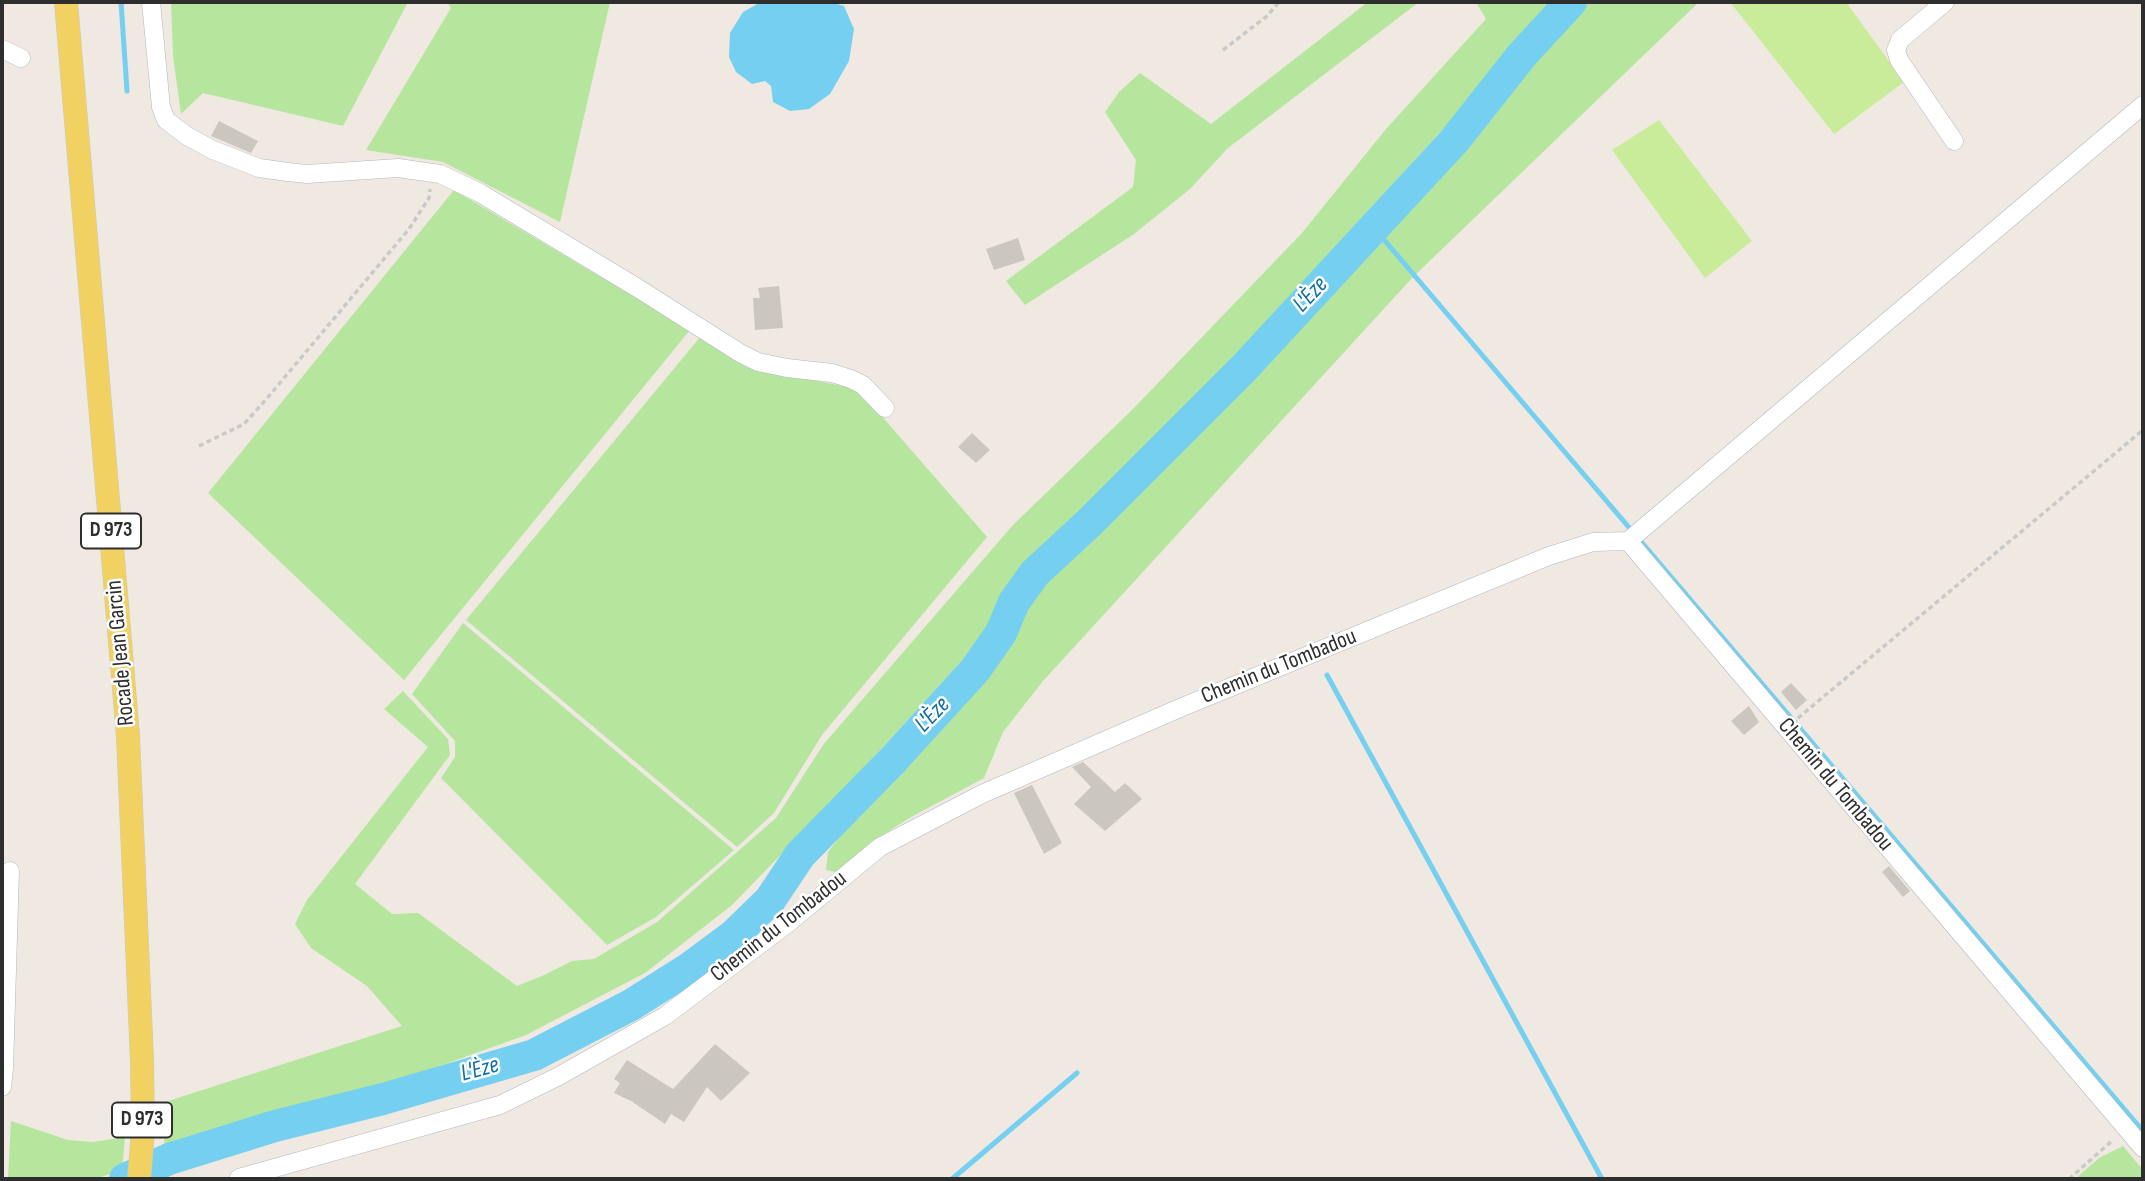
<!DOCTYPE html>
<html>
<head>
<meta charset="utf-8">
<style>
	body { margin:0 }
	#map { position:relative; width:2145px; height:1181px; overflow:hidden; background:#efe9e1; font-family:"Sofia Sans Condensed",sans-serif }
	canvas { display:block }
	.frame { position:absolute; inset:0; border:4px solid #2e2e2e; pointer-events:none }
</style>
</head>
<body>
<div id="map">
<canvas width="2145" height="1181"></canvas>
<div class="frame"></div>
</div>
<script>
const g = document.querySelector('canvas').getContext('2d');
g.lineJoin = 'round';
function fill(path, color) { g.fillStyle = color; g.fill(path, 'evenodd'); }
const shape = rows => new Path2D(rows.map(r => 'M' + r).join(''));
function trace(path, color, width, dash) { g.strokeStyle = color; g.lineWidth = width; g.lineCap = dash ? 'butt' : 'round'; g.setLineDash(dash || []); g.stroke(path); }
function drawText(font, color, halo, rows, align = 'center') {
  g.font = font + ' "Sofia Sans Condensed",sans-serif'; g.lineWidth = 5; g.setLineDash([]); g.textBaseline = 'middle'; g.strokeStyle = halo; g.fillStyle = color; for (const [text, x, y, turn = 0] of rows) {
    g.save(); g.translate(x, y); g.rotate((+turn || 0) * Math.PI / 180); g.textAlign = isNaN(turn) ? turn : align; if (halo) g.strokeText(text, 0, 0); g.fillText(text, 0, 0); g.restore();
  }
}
const green = shape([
	[171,2,408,2,343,126,203,93,181,114,173,56],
	[447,2,610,2,560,222,443,162,366,150,451,8],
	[1368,2,1419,2,1228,148,1190,189,1134,234,1025,305,1006,281,1133,187,1136,160,1105,112,1119,92,1140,73,1211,124],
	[1476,2,1560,2,1079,525,1027,575,961,662,838,796,732,905,645,973,526,1035,362,1094,202,1144,164,1152,165,1102,402,1026,367,986,311,948,295,924,307,900,428,747,384,709,403,691,448,739,450,755,355,884,392,914,418,913,517,986,542,976,572,961,594,959,657,922,776,818,823,745,1013,525,1134,408,1302,233,1386,129,1486,19],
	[1588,2,1699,2,1413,277,1043,681,1003,732,984,778,911,817,873,841,836,872,826,870,828,852,858,813,1003,651,1024,600,1041,574,1151,472,1262,361,1464,144],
	[454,190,690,330,404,680,208,493],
	[701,336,746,367,858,389,987,537,822,735,774,813,737,847,466,620],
	[463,623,734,850,656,917,607,945,441,778,455,757,455,741,412,694],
	[11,1121,68,1140,93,1142,125,1137,122,1170,95,1179,8,1179],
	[2123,1146,2143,1170,2143,1179,2075,1179,2099,1158]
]);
const pitch = shape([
	[1730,2,1846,2,1904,82,1834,134],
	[1659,120,1752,241,1705,278,1612,150]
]);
const water = shape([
	[761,2,830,2,844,6,854,29,849,61,830,94,809,109,790,111,773,102,771,86,765,81,752,84,736,72,729,57,730,33,743,12]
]);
const stream = shape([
	[121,2,127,91],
	[1374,228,2143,1131],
	[1327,675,1602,1179],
	[952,1179,1077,1073]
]);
const river = shape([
	[125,1179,169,1159,275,1126,383,1099,534,1055,631,1005,688,969,734,935,770,900,800,855,893,760,975,670,1001,633,1014,602,1035,573,1090,522,1244,368,1454,141,1522,55,1571,2]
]);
const building = shape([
	[219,121,258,141,251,153,211,136],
	[1018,238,1025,260,994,270,986,249],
	[779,286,783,328,755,330,753,298,760,298,758,288],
	[972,433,990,450,976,463,958,447],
	[1791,683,1807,700,1796,710,1781,692],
	[1749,706,1759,722,1744,735,1731,721],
	[1083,762,1115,792,1125,783,1142,799,1105,831,1074,804,1091,787,1072,767],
	[1032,785,1062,843,1044,854,1014,793],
	[1889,866,1910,891,1903,897,1882,872],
	[715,1044,750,1073,721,1101,707,1087,684,1122,671,1114,665,1124,631,1101,614,1093,620,1083,614,1079,627,1060,673,1089]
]);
const path = shape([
	[1223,50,1267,16,1279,2],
	[199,446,244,424,269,396,409,229,429,198,430,189],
	[1798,718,2143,430],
	[2069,1179,2113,1140]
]);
const minor = shape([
	[151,2,161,107,166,120,187,136,213,150,259,168,288,172,307,174,398,168,440,174,480,193,636,287,740,353,758,362,787,368,832,373,851,379,863,385,885,408],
	[1945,2,1900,40,1896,50,1899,60,1954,141],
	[2,49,21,58],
	[1628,541,2143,105],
	[2,1087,4,1068,10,871],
	[239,1178,500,1105,559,1076,665,1016,787,924,880,847,982,794,1180,708,1549,556,1593,542,1628,541,2143,1148]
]);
const major = shape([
	[66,2,128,736,142,1061,143,1131,139,1179]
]);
const shields = [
	[111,531,60],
	[142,1120,60]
];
const shieldNames = [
	["D 973",111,531],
	["D 973",142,1120]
];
const streetNames = [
	["Rocade Jean Garcin",121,653,-95],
	["Chemin du Tombadou",1279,667,-22],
	["Chemin du Tombadou",1835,785,50],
	["Chemin du Tombadou",779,927,-38]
];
const waterNames = [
	["L'Èze",1311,295,-47],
	["L'Èze",933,715,-46],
	["L'Èze",480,1070,-15]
];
fill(green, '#b6e59e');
fill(pitch, '#c9ec9a');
fill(water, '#75cff0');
trace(stream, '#75cff0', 5);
trace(river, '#75cff0', 32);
fill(building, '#cbc7bf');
trace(minor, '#b4b7c1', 19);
trace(major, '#c9c9c9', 24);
trace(path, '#c9c9c9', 3.5, [5, 3.5]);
trace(minor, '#fff', 18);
trace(major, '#f2d163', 23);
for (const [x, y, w] of shields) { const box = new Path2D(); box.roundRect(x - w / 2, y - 17.5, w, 35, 5); g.fillStyle = '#fff'; g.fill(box); trace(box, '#2e2e2e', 2); }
drawText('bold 21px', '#2e2e2e', null, shieldNames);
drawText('23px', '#2e2e2e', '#fff', streetNames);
drawText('italic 24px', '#0d6fa3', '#fff', waterNames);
</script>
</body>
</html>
